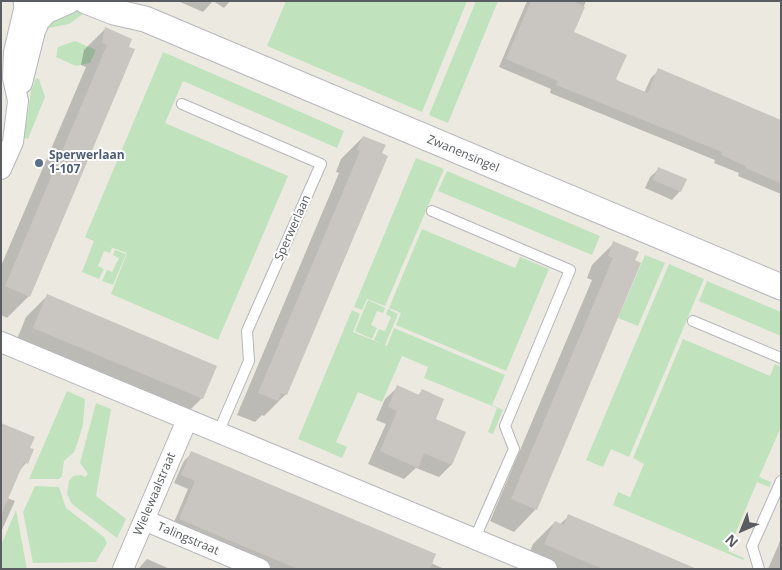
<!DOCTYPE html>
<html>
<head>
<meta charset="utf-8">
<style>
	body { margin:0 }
	#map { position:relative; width:782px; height:570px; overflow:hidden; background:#ece9e1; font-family:"Open Sans",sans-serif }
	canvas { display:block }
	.frame { position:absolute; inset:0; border:2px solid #595d61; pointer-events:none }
	.north { position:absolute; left:717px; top:505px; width:50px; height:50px; -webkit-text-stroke:4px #fff; paint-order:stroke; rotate:224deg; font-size:14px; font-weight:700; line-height:20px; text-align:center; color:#595d61 }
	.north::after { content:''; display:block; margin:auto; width:18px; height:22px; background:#595d61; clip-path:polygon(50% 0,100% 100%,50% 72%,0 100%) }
</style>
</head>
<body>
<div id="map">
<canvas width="782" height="570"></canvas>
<div class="frame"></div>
<div class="north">N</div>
</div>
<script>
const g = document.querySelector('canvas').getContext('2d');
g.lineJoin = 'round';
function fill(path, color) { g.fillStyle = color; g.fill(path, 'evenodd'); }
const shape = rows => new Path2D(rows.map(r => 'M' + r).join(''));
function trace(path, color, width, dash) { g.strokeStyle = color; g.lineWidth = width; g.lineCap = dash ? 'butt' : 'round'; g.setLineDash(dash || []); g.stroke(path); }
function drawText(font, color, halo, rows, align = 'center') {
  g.font = font + ' "Open Sans",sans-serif'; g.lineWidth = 4; g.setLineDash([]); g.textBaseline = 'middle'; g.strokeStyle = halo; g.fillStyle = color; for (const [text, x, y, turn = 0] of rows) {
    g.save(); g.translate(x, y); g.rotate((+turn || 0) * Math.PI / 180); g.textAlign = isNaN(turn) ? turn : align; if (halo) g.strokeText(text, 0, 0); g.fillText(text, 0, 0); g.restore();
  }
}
const green = shape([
	[286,1,467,1,422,112,267,46],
	[476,1,498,1,448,123,429,115],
	[77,9,86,12,69,24,44,29,44,25],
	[75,41,96,50,90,63,76,66,56,57,58,47],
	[163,52,344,131,337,148,183,81,165,123,288,176,218,340,111,294,127,253,107,246,112,248,110,253,104,251,98,266,104,269,99,279,82,272,94,241,85,237],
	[36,78,39,79,45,97,28,139,24,138,31,91],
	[416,158,444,169,385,306,367,299,362,310,354,307],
	[447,171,600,236,592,255,438,191],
	[422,229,515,268,520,257,549,269,506,371,396,325,401,313,389,308],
	[115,250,126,254,113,285,102,281,107,270,112,272,119,258,113,255],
	[645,255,665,263,638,326,618,318],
	[669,264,704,279,629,457,611,449,603,467,586,460],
	[707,281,781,312,781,336,699,301],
	[368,300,385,308,383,313,377,311,371,325,377,328,372,339,355,331],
	[388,309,398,314,385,345,387,346,394,328,505,375,492,405,503,410,493,434,488,432,497,408,424,378,428,367,402,356,382,402,358,392,336,442,347,447,342,458,298,439,352,310,360,314,353,332,382,344,374,340,379,329,385,331,391,317,386,314],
	[683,339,770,376,775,364,781,367,781,427,759,477,771,482,769,487,757,482,728,551,744,558,743,560,613,505,618,492,630,497,644,464,633,458],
	[67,391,85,399,83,425,77,444,74,452,64,461,62,476,59,479,29,479],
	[96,403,111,409,96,496,126,519,117,538,72,504,67,494,69,481,73,476,81,475,85,477,88,474,80,463],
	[35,486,59,487,66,508,104,537,107,543,96,562,33,563,23,512],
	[16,510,27,569,1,569,1,545]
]);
const shadow = shape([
	[178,1,230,1,224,8,213,1,203,12],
	[527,1,586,1,573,33,615,80,644,93,651,78,659,70,781,125,781,194,738,176,739,173,714,163,715,160,550,93,551,89,499,67],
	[105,29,131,40,29,296,7,318,1,315,1,266,86,67,81,65,84,50],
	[363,137,384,146,286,394,264,416,262,415,255,422,237,415,339,173,336,172,341,159],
	[659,169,680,191,672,200,645,188,650,177],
	[614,243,634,261,639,263,535,510,514,532,490,521,592,280,587,278,592,265],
	[47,296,202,398,180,420,13,349,26,317],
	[398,387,418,395,422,391,434,420,465,433,451,465,439,477,416,468,404,479,368,464,386,424,376,420,385,399],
	[1,426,28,448,26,463,19,471,7,498,15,501,1,532],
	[192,453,442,568,442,569,272,569,172,527,188,489,174,483,184,461],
	[569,516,694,569,530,569,524,566,533,544,555,522,560,524],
	[781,539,781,569,768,569],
	[147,559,170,569,138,569]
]);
const building = shape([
	[531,1,573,1,585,7,574,32,627,55,616,79,619,81,648,93,658,68,781,120,781,183,745,168,746,166,721,155,722,152,569,90,556,85,558,81,506,59],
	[105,27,132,39,129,47,135,49,30,297,5,286,107,45,102,43],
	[363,136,386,145,382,153,388,156,287,395,281,393,278,401,258,393,360,151,357,150],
	[658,167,687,179,681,192,653,180],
	[613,241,639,252,635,260,641,263,537,510,511,499,613,258,608,256],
	[47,294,217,366,203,399,33,328],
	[397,385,419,395,422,389,444,399,436,419,466,432,452,465,424,453,418,468,380,451,397,411,388,407],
	[1,423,35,437,30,448,34,449,28,464,24,462,1,515],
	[191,451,436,554,430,569,298,569,179,519,195,481,181,475],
	[568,514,697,569,603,569,544,544,555,521,564,525]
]);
const service = shape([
	[182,104,321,164,247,331,249,361,218,433],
	[432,211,570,270,505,426,514,449,475,538],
	[693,321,781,358],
	[759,569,752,546,781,481]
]);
const minor = shape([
	[22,83,35,31,39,22,50,9],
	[1,169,13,142,18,101,13,78,14,52,26,1],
	[1,342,547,569],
	[144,520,260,569],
	[123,569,187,420]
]);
const tertiary = shape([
	[26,1,41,8,50,9,68,1],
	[86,1,114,12,145,19,781,287]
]);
const markers = [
	[39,163,5,"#5c6f8a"]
];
const streetNames = [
	["Zwanensingel",463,154,23],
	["Sperwerlaan",293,228,-66],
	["Wielewaalstraat",155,494,-67],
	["Talingstraat",188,539,23]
];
const serviceNames = [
	["Sperwerlaan",49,156],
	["1-107",49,170]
];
fill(green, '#c0e3be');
fill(shadow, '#0003');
fill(building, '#c9c5c0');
trace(service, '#b4b7bb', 12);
trace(minor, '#b4b7bb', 22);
trace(tertiary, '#b4b7bb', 27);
trace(service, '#fff', 10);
trace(minor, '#fff', 20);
trace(tertiary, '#fff', 25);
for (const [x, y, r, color] of markers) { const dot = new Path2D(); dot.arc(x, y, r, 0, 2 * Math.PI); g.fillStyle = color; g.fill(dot); trace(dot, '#fff', 2); }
drawText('12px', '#595d61', '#fff', streetNames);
drawText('bold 12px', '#4e5e75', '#fff', serviceNames, 'left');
</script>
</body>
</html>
